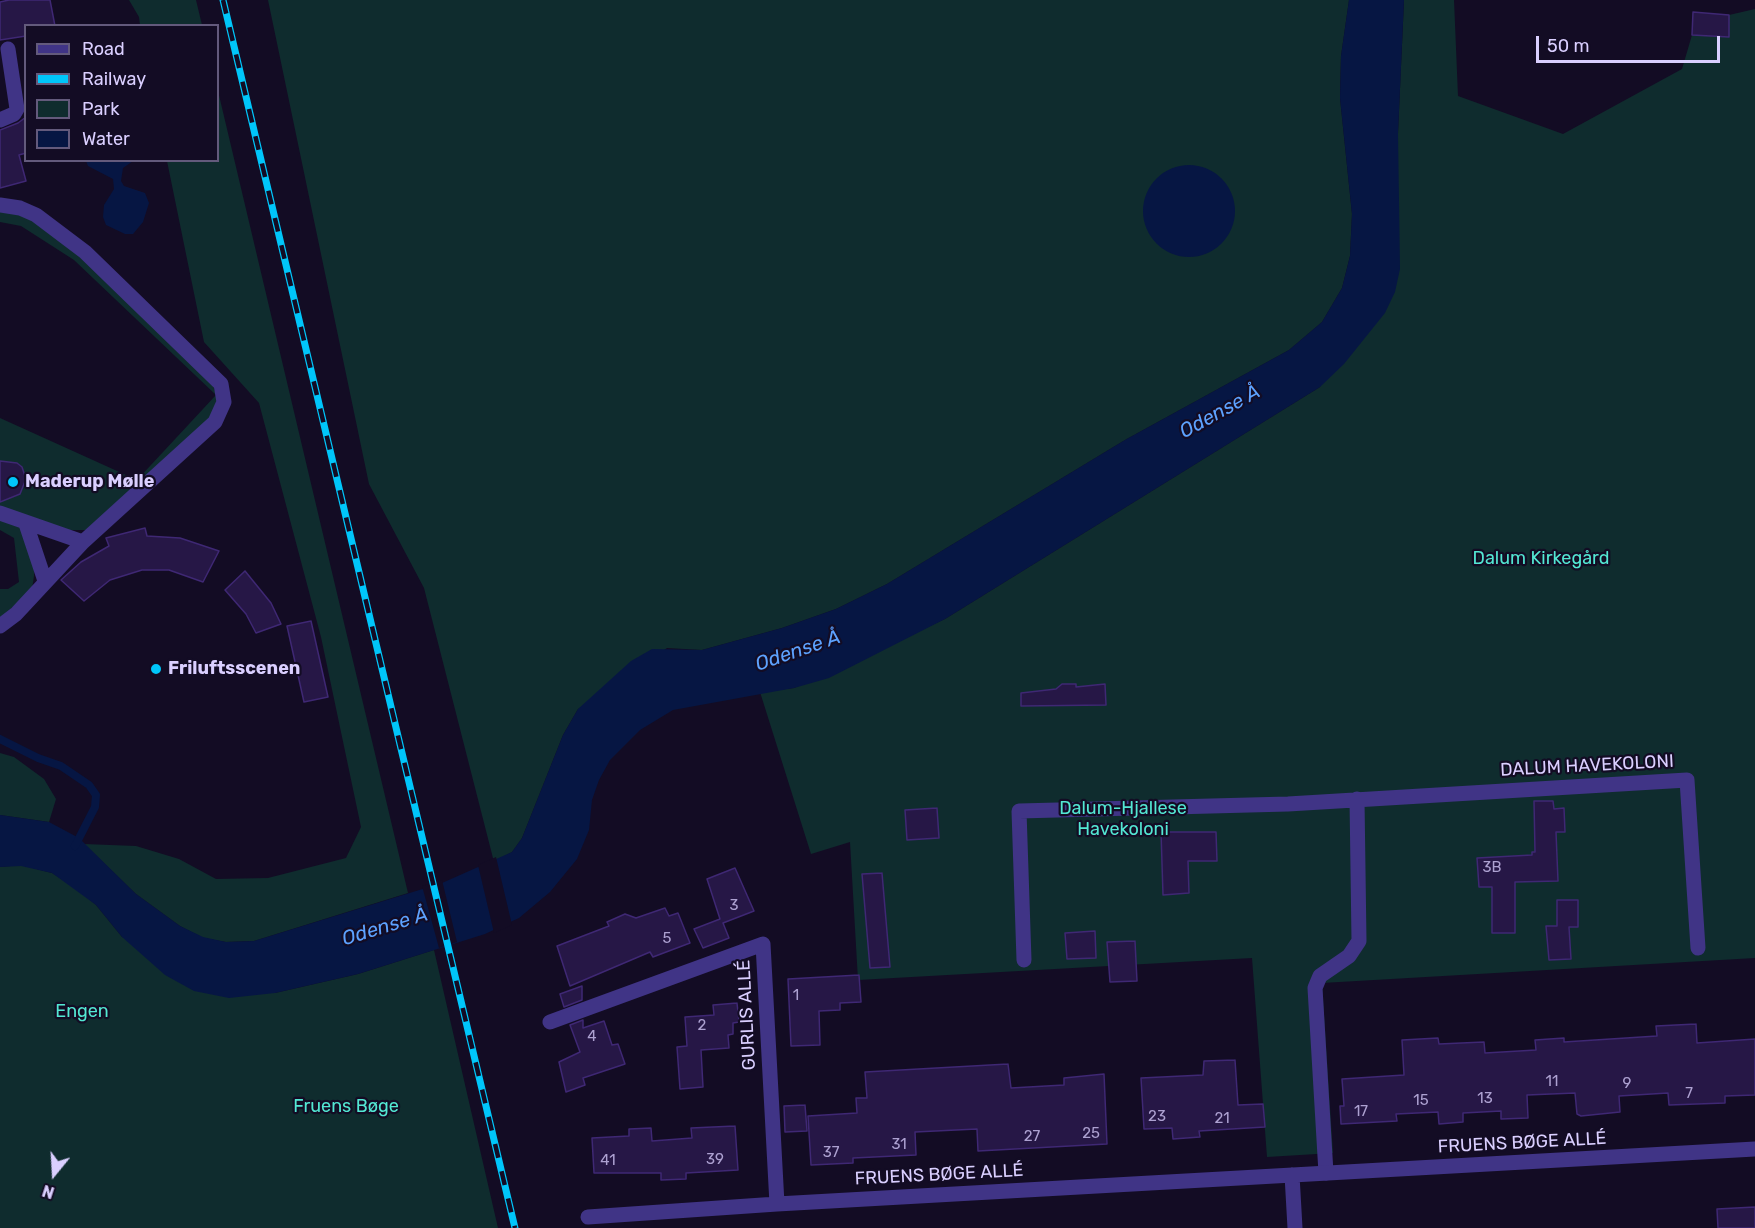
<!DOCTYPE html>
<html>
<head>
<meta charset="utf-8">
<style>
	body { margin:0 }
	#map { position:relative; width:1755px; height:1228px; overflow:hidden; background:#130c24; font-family:Rubik,sans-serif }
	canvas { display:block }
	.legend { position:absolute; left:24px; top:24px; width:195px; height:138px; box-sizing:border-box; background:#130c24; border:2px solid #635a7c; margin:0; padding:8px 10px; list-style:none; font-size:18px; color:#dacfff }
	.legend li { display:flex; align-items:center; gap:12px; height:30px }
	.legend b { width:30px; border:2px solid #635a7c }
	.north { position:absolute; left:24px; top:1144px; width:60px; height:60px; -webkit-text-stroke:4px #130c24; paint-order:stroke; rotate:198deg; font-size:16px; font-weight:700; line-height:24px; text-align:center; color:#dacfff }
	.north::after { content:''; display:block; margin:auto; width:21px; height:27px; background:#dacfff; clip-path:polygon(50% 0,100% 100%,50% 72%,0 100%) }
	.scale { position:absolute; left:1536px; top:36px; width:184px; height:27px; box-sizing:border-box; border:3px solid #dacfff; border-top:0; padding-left:8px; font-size:18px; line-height:21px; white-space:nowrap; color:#dacfff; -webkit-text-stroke:4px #130c24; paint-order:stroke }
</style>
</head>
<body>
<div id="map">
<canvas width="1755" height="1228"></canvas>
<ul class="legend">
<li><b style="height:8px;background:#403486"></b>Road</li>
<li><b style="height:8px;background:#00c6fa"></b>Railway</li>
<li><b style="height:16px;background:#0f2c2e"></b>Park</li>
<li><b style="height:16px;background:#061643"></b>Water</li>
</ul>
<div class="north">N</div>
<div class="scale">50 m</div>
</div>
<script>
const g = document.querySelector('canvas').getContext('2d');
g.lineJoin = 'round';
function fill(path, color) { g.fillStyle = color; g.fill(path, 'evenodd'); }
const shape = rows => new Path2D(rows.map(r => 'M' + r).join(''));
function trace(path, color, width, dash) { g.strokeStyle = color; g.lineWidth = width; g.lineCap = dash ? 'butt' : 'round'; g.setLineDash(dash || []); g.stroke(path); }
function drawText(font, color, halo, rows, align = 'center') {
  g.font = font + ' Rubik,sans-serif'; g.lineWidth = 4.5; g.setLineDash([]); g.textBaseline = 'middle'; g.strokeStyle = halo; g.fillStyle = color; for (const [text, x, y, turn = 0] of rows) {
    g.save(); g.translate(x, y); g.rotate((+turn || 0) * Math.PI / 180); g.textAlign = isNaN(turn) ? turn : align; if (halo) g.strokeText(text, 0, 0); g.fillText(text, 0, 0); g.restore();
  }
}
const green = shape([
	[129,0,196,0,202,25,140,25,139,17],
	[268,0,1349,0,1341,56,1340,98,1352,214,1350,256,1342,288,1322,322,1289,350,1125,440,887,584,836,609,782,628,702,650,667,648,578,709,563,735,522,838,512,852,494,862,424,588,369,484],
	[1404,0,1454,0,1458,96,1563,134,1682,69,1692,35,1728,37,1729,15,1755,9,1755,958,1322,983,1333,1153,1267,1157,1252,958,858,980,850,842,811,854,760,692,794,688,945,619,1320,387,1398,133],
	[218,91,408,893,254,941,226,942,203,938,180,926,136,894,84,844,136,846,179,859,216,879,268,878,346,858,361,827,321,637,259,403,204,342,167,161,218,160],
	[0,209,34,219,82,256,212,383,218,399,212,416,86,530,69,530,0,509,0,496,11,498,20,494,26,479,22,467,17,463,0,462,0,418,137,480,216,395,74,260,21,226,0,222],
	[0,517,21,526,34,568,34,576,32,589,0,619,0,589,8,589,19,582,14,538,0,530],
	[0,753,14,757,44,779,56,799,49,822,0,815],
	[21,865,52,873,76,888,96,905,122,937,275,993,358,974,434,950,498,1228,0,1228,0,867]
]);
const water = shape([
	[1349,0,1404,0,1398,133,1400,269,1395,292,1385,313,1344,364,1320,387,945,619,829,678,794,688,673,710,640,730,610,760,599,780,592,800,589,830,577,859,550,892,519,918,485,934,358,974,275,993,229,998,194,991,165,975,122,937,96,905,52,873,21,866,0,867,0,815,49,822,79,838,136,894,180,926,203,937,226,942,254,941,442,883,512,852,522,838,563,735,578,709,631,661,652,649,702,650,782,628,836,609,887,584,1125,440,1289,350,1322,322,1342,288,1350,256,1352,214,1340,98,1341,56],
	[86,161,133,161,123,168,121,181,124,186,145,193,149,203,143,222,133,234,125,234,106,225,103,217,104,205,114,189,113,179,88,166],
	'1143 211a46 46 0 1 1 92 0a46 46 0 1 1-92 0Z'
]);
const pier = shape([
	[496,857,512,925,494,933,478,865],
	[442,880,457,942,439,948,422,886]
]);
const stream = shape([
	[0,739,38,758,61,766,89,785,96,795,95,807,75,846]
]);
const building = shape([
	[9,0,50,0,55,26,26,26,26,36,0,40,0,2,9,0],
	[1693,12,1729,15,1729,37,1692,35,1693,12],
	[26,117,26,153,19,155,26,181,0,188,0,130,18,123,26,117],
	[0,461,17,463,22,467,26,479,20,494,0,502,0,461],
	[145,528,147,536,180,538,219,551,203,582,169,570,142,570,110,580,84,601,61,580,81,562,109,546,106,538,145,528],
	[245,571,271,603,281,624,256,633,246,614,225,590,245,571],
	[311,621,328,697,304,702,287,626,311,621],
	[1062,684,1076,684,1076,687,1105,684,1106,705,1021,706,1021,693,1056,689,1062,684],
	[1534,801,1553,801,1554,809,1564,808,1565,832,1556,832,1558,881,1515,882,1515,933,1492,933,1492,887,1479,887,1477,858,1532,855,1532,852,1535,852,1534,801],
	[937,808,939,838,907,840,905,810,937,808],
	[1161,832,1216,832,1217,861,1188,861,1189,893,1163,895,1161,832],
	[735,868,754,911,723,923,729,938,703,948,694,929,720,919,707,879,735,868],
	[882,873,890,967,870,968,862,874,882,873],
	[1557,900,1578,900,1578,927,1569,927,1571,959,1549,960,1546,926,1557,926,1557,900],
	[665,908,669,916,678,913,690,943,653,957,650,952,570,986,557,946,609,926,607,922,625,914,636,918,665,908],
	[1095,931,1096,958,1067,959,1065,933,1095,931],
	[1135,941,1137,981,1110,982,1107,942,1135,941],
	[859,975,861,1002,840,1003,840,1010,819,1011,820,1045,791,1046,788,979,859,975],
	[582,986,582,1000,564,1007,560,994,582,986],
	[737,1003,739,1022,733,1023,733,1034,728,1035,729,1048,701,1050,703,1087,680,1089,677,1047,687,1046,685,1017,714,1015,713,1005,737,1003],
	[583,1020,583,1028,604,1021,612,1045,618,1044,625,1064,583,1078,585,1085,566,1092,559,1062,580,1052,570,1025,583,1020],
	[1696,1024,1697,1043,1755,1039,1755,1095,1725,1096,1725,1103,1669,1105,1668,1093,1619,1096,1620,1112,1581,1116,1577,1114,1575,1093,1527,1095,1528,1118,1501,1119,1501,1111,1463,1113,1463,1122,1439,1124,1438,1112,1396,1114,1397,1121,1341,1124,1340,1106,1344,1106,1342,1079,1404,1075,1402,1040,1438,1038,1439,1044,1484,1042,1485,1053,1536,1050,1535,1040,1564,1038,1564,1042,1657,1036,1656,1026,1696,1024],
	[1235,1060,1238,1105,1263,1104,1265,1127,1199,1131,1200,1137,1173,1139,1172,1128,1144,1129,1141,1078,1203,1075,1204,1061,1235,1060],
	[1008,1064,1011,1088,1064,1085,1064,1078,1104,1074,1107,1144,978,1151,977,1129,915,1132,916,1155,853,1158,853,1163,811,1165,808,1116,857,1113,856,1098,867,1098,865,1072,1008,1064],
	[805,1105,807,1131,785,1132,784,1106,805,1105],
	[735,1126,738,1170,686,1173,686,1179,661,1180,661,1173,594,1173,592,1138,629,1136,629,1129,651,1128,652,1141,692,1138,691,1128,735,1126],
	[1755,1207,1755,1228,1718,1228,1717,1209,1755,1207]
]);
const service = shape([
	[1024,960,1019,811,1288,804,1687,780,1698,948],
	[1326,1173,1315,988,1320,976,1349,956,1359,941,1357,799]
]);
const pedestrian = shape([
	[0,120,14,114,17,109,8,49],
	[0,205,20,208,36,215,85,252,221,384,224,402,215,422,83,542,16,614,0,626],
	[0,513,83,542],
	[26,524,45,581]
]);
const minor = shape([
	[550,1022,763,944,777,1204],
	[1292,1175,1295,1228],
	[588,1217,777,1204,1755,1149]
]);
const rail = shape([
	[223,0,515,1228]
]);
const markers = [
	[13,482,6,"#00c6fa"],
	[156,669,6,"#00c6fa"]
];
const numberNames = [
	["3B",1492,868],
	["3",734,906],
	["5",667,939],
	["1",796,996],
	["2",702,1026],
	["4",592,1037],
	["11",1552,1082],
	["9",1627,1084],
	["7",1689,1094],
	["13",1485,1099],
	["15",1421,1101],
	["17",1361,1112],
	["23",1157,1117],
	["21",1222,1119],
	["25",1091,1134],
	["27",1032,1137],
	["31",899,1145],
	["37",831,1153],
	["39",715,1160],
	["41",608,1161]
];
const poiNames = [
	["Maderup Mølle",25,482],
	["Friluftsscenen",168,669]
];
const parkNames = [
	["Dalum Kirkegård",1541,559],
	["Dalum-Hjallese",1123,809],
	["Havekoloni",1123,830],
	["Engen",82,1012],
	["Fruens Bøge",346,1107]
];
const streetNames = [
	["DALUM HAVEKOLONI",1587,766,-3],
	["GURLIS ALLÉ",747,1015,-93],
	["FRUENS BØGE ALLÉ",1522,1143,-3],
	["FRUENS BØGE ALLÉ",939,1175,-3]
];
const waterNames = [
	["Odense Å",1220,412,-29],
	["Odense Å",798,651,-19],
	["Odense Å",385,927,-17]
];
fill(green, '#0f2c2e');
fill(water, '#061643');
fill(pier, '#130c24');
trace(stream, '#061643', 8);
fill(building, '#261746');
trace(building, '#3f2874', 1.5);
trace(service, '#403486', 15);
trace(pedestrian, '#403486', 15);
trace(minor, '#403486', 15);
trace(rail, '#00c6fa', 7);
trace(rail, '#130c24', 4.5, [14]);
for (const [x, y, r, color] of markers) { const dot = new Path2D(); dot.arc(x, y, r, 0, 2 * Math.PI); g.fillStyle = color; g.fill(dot); trace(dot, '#130c24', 2); }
drawText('15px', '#ada1d1', null, numberNames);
drawText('bold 18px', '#dacfff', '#130c24', poiNames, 'left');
drawText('18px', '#53e7d3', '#130c24', parkNames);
drawText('18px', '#dacfff', '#130c24', streetNames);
drawText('italic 20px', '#5da2ff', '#130c24', waterNames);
</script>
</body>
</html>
